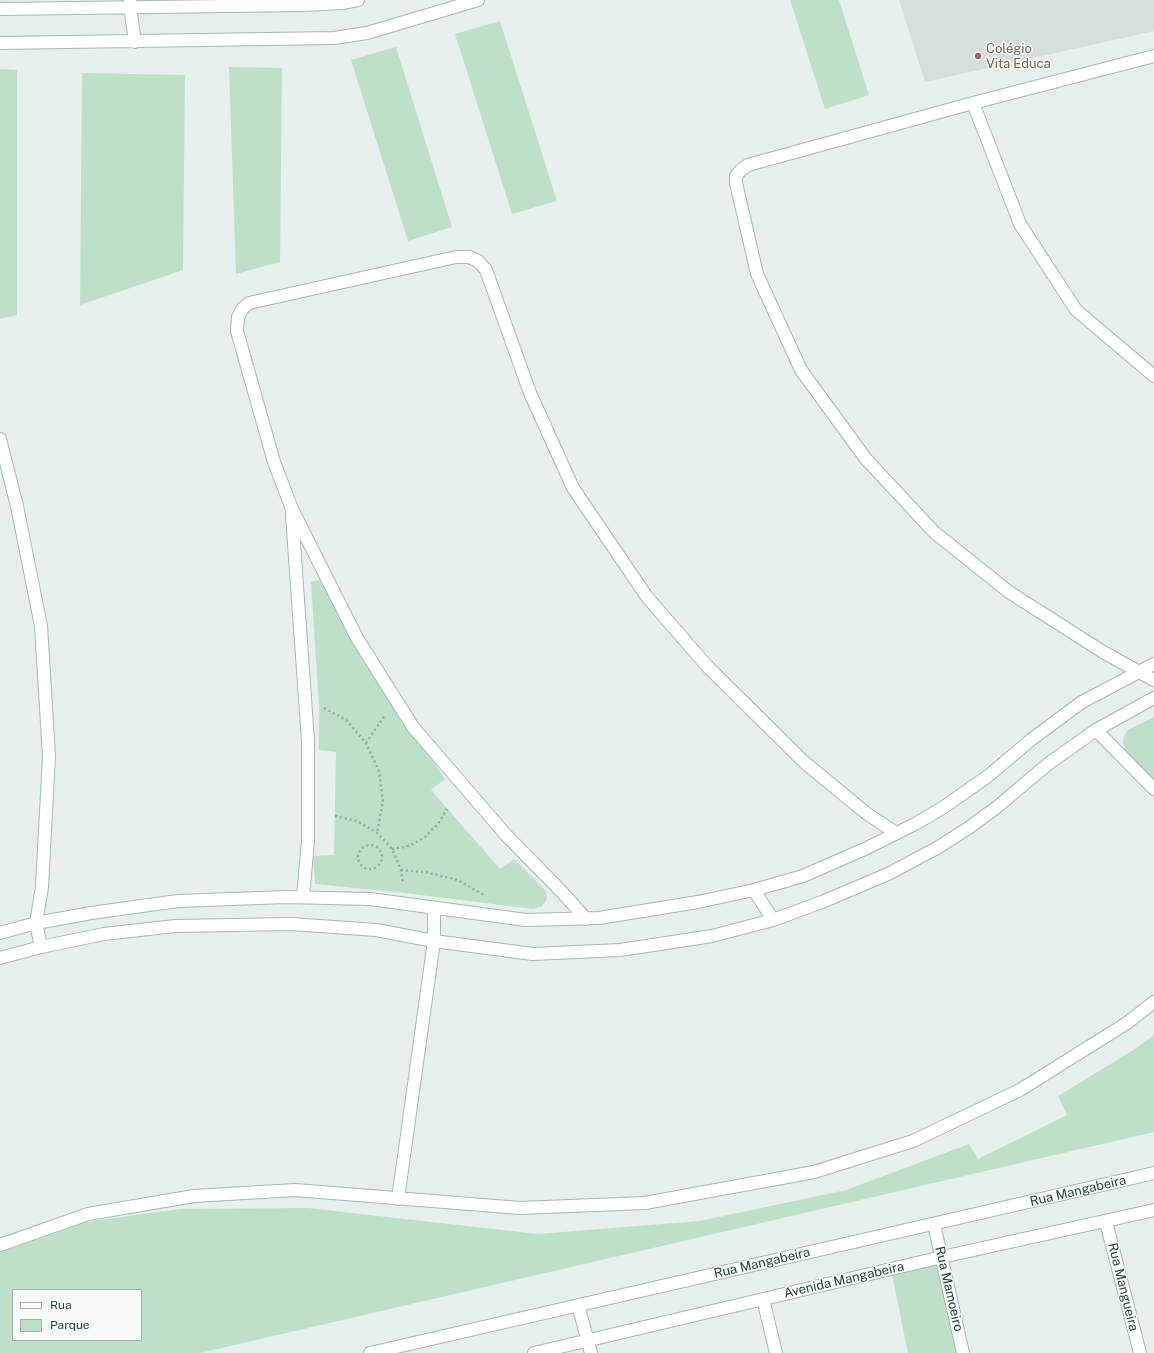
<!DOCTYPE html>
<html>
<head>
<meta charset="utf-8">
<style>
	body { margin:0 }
	#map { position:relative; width:1154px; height:1353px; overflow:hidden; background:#e6efeb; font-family:"Public Sans",sans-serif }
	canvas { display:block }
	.legend { position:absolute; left:12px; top:1289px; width:130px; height:52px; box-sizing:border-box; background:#f7fbf9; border:1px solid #a3b1ad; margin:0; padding:5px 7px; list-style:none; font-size:12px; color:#24423a }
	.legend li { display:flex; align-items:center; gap:8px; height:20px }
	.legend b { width:20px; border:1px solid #a3b1ad }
</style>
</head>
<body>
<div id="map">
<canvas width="1154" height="1353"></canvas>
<ul class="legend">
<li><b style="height:5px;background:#fff"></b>Rua</li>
<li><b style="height:11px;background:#bfe0c8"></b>Parque</li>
</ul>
</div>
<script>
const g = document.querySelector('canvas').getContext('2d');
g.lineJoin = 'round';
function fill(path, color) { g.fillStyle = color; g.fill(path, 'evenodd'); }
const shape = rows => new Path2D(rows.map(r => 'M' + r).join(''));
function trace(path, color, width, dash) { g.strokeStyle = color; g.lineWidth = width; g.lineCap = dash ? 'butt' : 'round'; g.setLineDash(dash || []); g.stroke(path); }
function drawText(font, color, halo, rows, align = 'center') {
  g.font = font + ' "Public Sans",sans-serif'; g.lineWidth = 3; g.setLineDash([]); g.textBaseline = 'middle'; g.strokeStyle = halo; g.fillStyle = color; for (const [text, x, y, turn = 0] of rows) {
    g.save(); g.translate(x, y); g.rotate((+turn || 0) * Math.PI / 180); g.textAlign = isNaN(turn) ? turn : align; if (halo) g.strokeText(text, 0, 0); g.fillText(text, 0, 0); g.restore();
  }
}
const built = shape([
	[899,0,1154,0,1154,31,925,82]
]);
const green = shape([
	[790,0,839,0,869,95,825,109],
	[500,21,557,201,512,214,455,34],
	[396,47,452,227,408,241,351,60],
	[229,67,282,68,280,262,236,274],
	[0,69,17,70,17,315,0,319],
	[82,73,185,75,183,270,80,305],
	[320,580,398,708,445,779,431,790,500,869,514,859,546,891,547,899,542,906,534,909,404,893,315,884,313,856,334,855,336,752,319,750,319,706,311,582],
	[1154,717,1154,781,1126,754,1123,742,1124,736,1128,730],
	[1154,1035,1154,1132,200,1353,0,1353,0,1249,78,1223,180,1209,308,1208,538,1234,700,1221,846,1190,969,1144,978,1159,1067,1115,1058,1096,1135,1049],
	[13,1290,141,1290,141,1340,13,1340],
	[942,1257,963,1353,908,1353,891,1269]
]);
const path = shape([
	[324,708,346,720,366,743,379,771,383,802,377,833],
	[366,743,385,715],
	[335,816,357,821,377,833,392,849,401,870,403,884],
	'358 857a12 12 0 1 1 24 0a12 12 0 1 1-24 0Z',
	[392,849,409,846,425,837,438,824,447,809],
	[401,870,425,872,458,880,484,895]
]);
const minor = shape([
	[130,0,130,7,135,42],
	[0,9,304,5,342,3,358,0],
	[0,43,334,38,367,33,478,0],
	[1154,56,973,103,748,165,741,170,736,176,736,183,757,274,801,370,866,459,934,532,1009,592,1103,652,1154,680],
	[973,103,1020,224,1076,310,1154,376],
	[0,439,17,506,41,626,49,756,42,887,36,923,41,947],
	[292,515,308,741,308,841,303,897],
	[1096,730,1154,789],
	[754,890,773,920],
	[586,919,561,891,506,835,413,727,357,638,292,509,274,462,237,331,238,317,242,309,249,303,456,257,469,257,478,261,486,270,530,393,573,488,647,597,707,666,804,762,866,813,896,833],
	[0,933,36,923,91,913,178,901,286,897,370,899,526,920,599,918,698,902,754,890,803,876,867,848,915,824,944,807,988,776,1032,739,1082,702,1154,664],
	[0,958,41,947,104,934,175,926,291,924,376,930,434,941,533,954,620,950,712,936,773,920,822,902,888,874,937,848,967,829,997,807,1048,764,1096,730,1154,698],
	[398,1199,434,941,434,908],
	[1106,1222,1140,1353],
	[934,1224,963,1353],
	[0,1245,88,1214,194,1196,295,1190,520,1208,645,1203,814,1172,913,1141,1020,1090,1127,1023,1154,1002],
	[763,1299,776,1353],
	[578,1305,591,1353],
	[370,1353,1154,1173],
	[534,1353,942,1257,1154,1210]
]);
const markers = [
	[978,56,4,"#8d6e63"]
];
const educationNames = [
	["Colégio",986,49],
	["Vita Educa",986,64]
];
const streetNames = [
	["Rua Mangabeira",1078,1191,-13],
	["Rua Mangabeira",762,1263,-13],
	["Avenida Mangabeira",844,1280,-13],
	["Rua Mangueira",1123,1287,76],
	["Rua Mamoeiro",949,1289,77]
];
fill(built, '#d4dfda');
fill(green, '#bfe0c8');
trace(minor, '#a8b8b2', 14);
trace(path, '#86b3a5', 2.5, [2, 3]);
trace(minor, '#fff', 12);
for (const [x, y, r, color] of markers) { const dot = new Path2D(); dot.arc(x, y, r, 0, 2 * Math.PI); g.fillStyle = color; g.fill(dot); trace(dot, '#f7fbf9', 1.5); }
drawText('13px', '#785e54', '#f7fbf9', educationNames, 'left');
drawText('13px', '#24423a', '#f7fbf9', streetNames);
</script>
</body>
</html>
